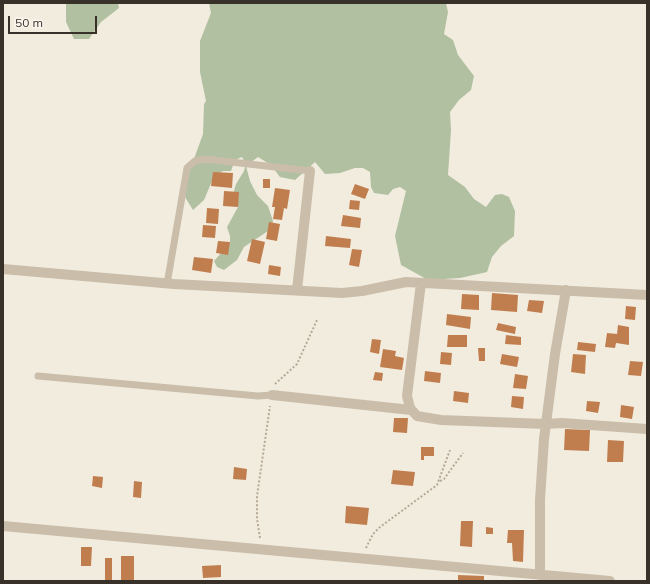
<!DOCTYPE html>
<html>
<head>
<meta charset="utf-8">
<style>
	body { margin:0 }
	#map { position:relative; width:650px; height:584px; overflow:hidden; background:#f2ecdf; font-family:Mulish,sans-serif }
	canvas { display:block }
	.frame { position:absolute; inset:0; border:4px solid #38312a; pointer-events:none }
	.scale { position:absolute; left:8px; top:16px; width:89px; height:18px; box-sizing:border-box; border:2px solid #38312a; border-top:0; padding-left:5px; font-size:12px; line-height:14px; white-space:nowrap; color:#38312a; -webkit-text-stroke:3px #f9f5ec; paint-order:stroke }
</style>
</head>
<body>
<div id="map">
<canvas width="650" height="584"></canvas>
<div class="frame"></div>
<div class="scale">50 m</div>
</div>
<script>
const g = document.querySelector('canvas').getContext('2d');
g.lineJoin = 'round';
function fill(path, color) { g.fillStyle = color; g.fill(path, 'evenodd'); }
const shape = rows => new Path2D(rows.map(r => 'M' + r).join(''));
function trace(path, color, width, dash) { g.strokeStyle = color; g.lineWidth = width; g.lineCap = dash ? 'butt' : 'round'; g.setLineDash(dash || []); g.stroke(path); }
const green = shape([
	[66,3,118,3,119,8,101,22,89,39,74,39,66,22],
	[209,3,446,3,448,12,444,34,453,40,458,55,474,76,471,90,459,100,450,112,451,130,448,175,465,187,474,199,486,207,495,195,502,194,509,197,515,211,514,236,501,246,492,257,487,272,460,278,428,280,401,265,395,236,406,191,400,187,393,189,388,195,374,193,371,187,370,172,363,168,355,168,340,173,325,174,315,162,295,180,280,177,271,165,258,157,246,166,250,181,257,195,268,206,273,221,271,229,244,247,237,260,224,270,217,267,214,261,230,243,230,236,227,227,238,207,234,191,236,184,244,171,246,164,242,157,235,160,231,171,223,171,216,175,212,181,204,200,193,210,185,197,186,181,203,134,204,104,206,101,200,72,200,41,211,13]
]);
const building = shape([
	[213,172,233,173,232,188,211,186],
	[263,179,270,179,270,188,263,188],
	[355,184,369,189,365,199,351,194],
	[275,188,290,190,287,209,284,208,282,220,273,219,275,207,272,207],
	[224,191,239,192,238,207,223,206],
	[350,200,360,201,359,210,349,209],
	[207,208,219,209,218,224,206,223],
	[343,215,361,218,360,228,341,226],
	[269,222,280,224,277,241,266,239],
	[203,225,216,226,215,238,202,237],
	[326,236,351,239,350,248,325,246],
	[252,239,265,242,260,264,247,261],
	[218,241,230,242,228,255,216,253],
	[352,249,362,250,359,267,349,265],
	[194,257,213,259,211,273,192,270],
	[269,265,281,267,280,276,268,274],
	[492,293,518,295,517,312,491,310],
	[462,294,479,295,479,310,461,309],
	[529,300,544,301,542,313,527,311],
	[626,306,636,307,635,320,625,319],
	[447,314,471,317,470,329,446,325],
	[498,323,516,327,515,334,496,330],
	[618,325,629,327,629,345,616,343,615,348,605,347,607,333,617,334],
	[448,335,467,335,467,347,447,347],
	[506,335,521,337,521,345,505,344],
	[372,339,381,340,379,354,370,352],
	[578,342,596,344,595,352,577,350],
	[478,348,485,348,485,361,479,361],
	[383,349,396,351,395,356,404,358,402,370,380,367],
	[441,352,452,353,451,365,440,364],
	[502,354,519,357,517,367,500,364],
	[573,354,586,355,585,374,571,372],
	[630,361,643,362,641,376,628,375],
	[425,371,441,373,440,383,424,381],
	[375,372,383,373,382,381,373,380],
	[515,374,528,376,526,389,513,388],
	[454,391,469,393,468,403,453,401],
	[512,396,524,397,523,409,511,407],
	[587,401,600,402,598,413,586,411],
	[621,405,634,407,632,419,620,417],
	[394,418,408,418,407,433,393,432],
	[565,429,590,430,589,451,564,450],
	[608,440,624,441,623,462,607,462],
	[421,447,434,447,434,456,424,456,424,460,421,460],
	[234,467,247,469,246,480,233,479],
	[393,470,415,472,413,486,391,484],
	[93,476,103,477,102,488,92,486],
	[134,481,142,482,141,498,133,497],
	[346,506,369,508,367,525,345,523],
	[461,521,473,521,472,547,460,546],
	[486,527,493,528,493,534,486,534],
	[508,530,524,530,523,562,513,561,512,543,507,543],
	[81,547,92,547,91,566,81,566],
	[121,556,134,556,134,581,121,581],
	[105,558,112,558,112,581,105,581],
	[221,565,221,577,203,578,202,566],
	[458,575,484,576,484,581,458,581]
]);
const path = shape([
	[275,384,297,364,317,320],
	[440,481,444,479,463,453],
	[260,538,257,519,257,496,270,406],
	[366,548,373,534,380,527,437,485,450,450]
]);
const service = shape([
	[167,284,187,168,195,161,205,159,310,171],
	[38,376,258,396,272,395]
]);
const minor = shape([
	[3,269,174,284,342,293,362,291,406,282,647,295],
	[421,283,407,396,410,408,417,416,441,420,546,424,562,423,647,429],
	[297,290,310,171],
	[272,395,411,410],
	[3,526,610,581],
	[540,575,540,500,544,439,555,354,566,290]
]);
fill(green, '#b0c0a0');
fill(building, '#c07e4f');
trace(path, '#b5a996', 2, [2, 2]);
trace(service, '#cabeab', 7);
trace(minor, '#cabeab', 10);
</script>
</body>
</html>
